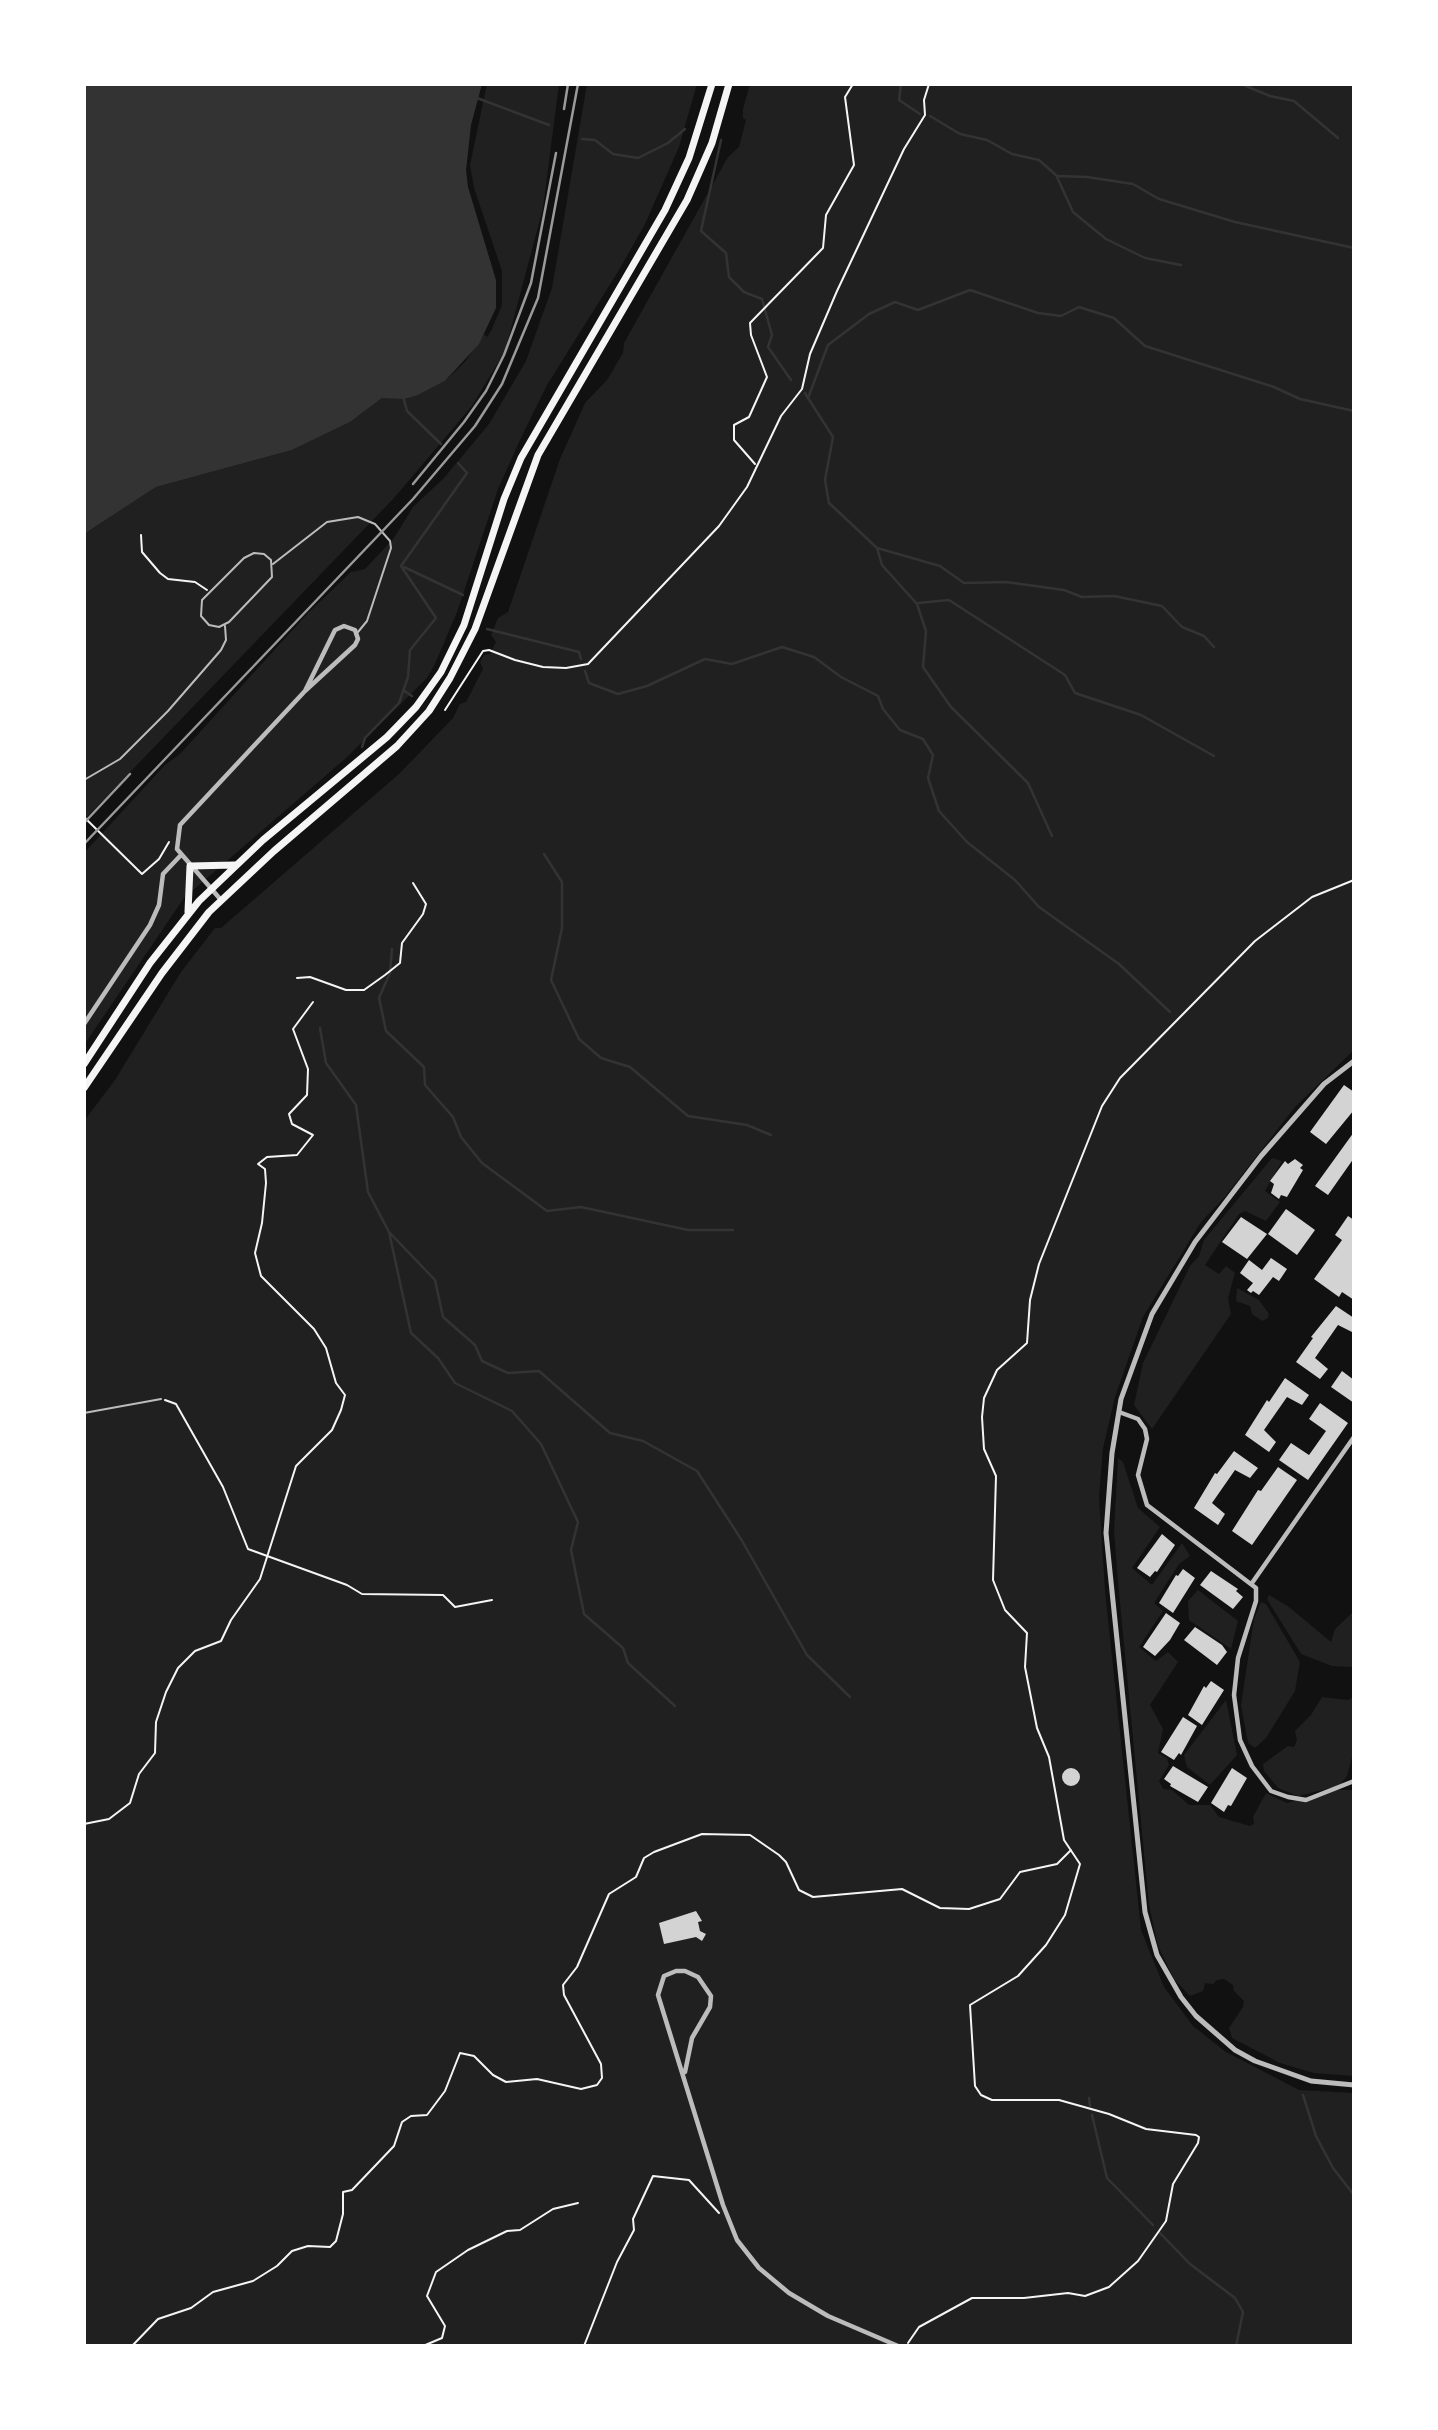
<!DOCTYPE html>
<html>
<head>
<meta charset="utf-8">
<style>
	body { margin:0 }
	#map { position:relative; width:1438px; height:2430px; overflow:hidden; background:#111; font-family:"Titillium Web",sans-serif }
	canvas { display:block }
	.frame { position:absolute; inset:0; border:86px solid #fff; pointer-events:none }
</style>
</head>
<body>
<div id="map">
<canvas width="1438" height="2430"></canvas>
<div class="frame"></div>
</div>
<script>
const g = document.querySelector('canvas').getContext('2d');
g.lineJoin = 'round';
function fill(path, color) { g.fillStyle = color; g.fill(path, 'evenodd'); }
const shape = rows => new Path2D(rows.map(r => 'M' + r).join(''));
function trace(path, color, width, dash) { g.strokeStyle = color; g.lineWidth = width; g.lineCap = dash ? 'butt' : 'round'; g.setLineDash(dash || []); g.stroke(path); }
const green = shape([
	[487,84,559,84,543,208,505,351,472,406,394,498,84,820,84,534,156,487,292,450,350,422,382,398,418,395,445,381,465,362,484,334,487,337,491,331,502,305,502,271,474,188,470,165],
	[587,84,697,84,679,147,645,224,619,270,547,385,520,440,498,489,457,612,435,664,427,678,346,758,184,898,84,1045,84,853,165,765,180,754,308,613,351,572,365,569,394,538,413,507,444,478,489,424,526,361,552,288],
	[750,84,1354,84,1354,1050,1295,1107,1224,1198,1201,1222,1143,1317,1115,1397,1103,1448,1099,1497,1105,1591,1141,1930,1164,1987,1193,2026,1226,2052,1299,2090,1354,2093,1354,2346,84,2346,84,1121,115,1080,181,972,215,928,221,928,399,774,453,718,460,704,466,702,483,669,480,662,484,655,490,654,496,642,491,635,498,618,508,612,560,459,585,403,607,380,623,353,624,343,728,157,739,147,746,120,743,118,743,109],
	[1272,1158,1282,1161,1265,1191,1280,1202,1266,1221,1245,1211,1239,1214,1205,1265,1219,1274,1226,1266,1235,1273,1228,1298,1231,1314,1152,1429,1134,1405,1143,1363,1190,1266,1199,1256,1204,1240],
	[1237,1288,1259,1300,1269,1314,1268,1318,1262,1321,1252,1314,1250,1306,1236,1301],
	[1118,1458,1123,1462,1138,1508,1160,1527,1132,1568,1152,1585,1182,1543,1190,1556,1179,1564,1154,1603,1163,1611,1139,1647,1156,1661,1168,1652,1178,1662,1150,1705,1163,1729,1158,1753,1167,1758,1169,1765,1159,1781,1163,1789,1172,1790,1189,1805,1210,1805,1219,1817,1250,1826,1254,1824,1253,1817,1266,1793,1287,1803,1330,1790,1354,1790,1354,2076,1314,2073,1280,2063,1232,2038,1229,2028,1243,2007,1244,2001,1234,1991,1233,1985,1224,1979,1217,1980,1213,1984,1205,1983,1203,1991,1190,1996,1174,1979,1158,1946,1149,1905,1118,1582,1114,1530],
	[1198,1590,1238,1621,1231,1649,1189,1620,1188,1601],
	[1269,1595,1289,1607,1331,1642,1335,1629,1354,1611,1354,1667,1332,1666,1301,1654,1267,1599],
	[1261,1602,1266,1604,1300,1662,1295,1691,1266,1738,1255,1748,1248,1743,1241,1705,1254,1619],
	[1322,1697,1348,1700,1354,1697,1354,1750,1347,1776,1339,1786,1298,1796,1278,1788,1264,1771,1263,1764,1288,1746,1294,1747,1297,1740,1295,1731,1311,1715],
	[1226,1700,1237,1755,1210,1785,1187,1767,1184,1755]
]);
const water = shape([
	[84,84,482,84,471,125,466,170,468,187,496,280,496,308,479,344,445,381,418,395,404,399,382,398,350,422,292,450,156,487,84,534]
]);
const stream = shape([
	[901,84,899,100,920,114],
	[1241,84,1270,96,1294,101,1338,138],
	[477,98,549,125],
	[930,116,960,134,987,140,1012,154,1039,160,1057,176,1087,177,1133,184,1159,199,1235,222,1354,248],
	[582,139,595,140,613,154,638,158,668,143,685,129],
	[721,140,701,231,726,253,729,277,744,292,762,299,772,335,768,347,791,380],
	[1057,177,1073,212,1106,239,1145,258,1181,265],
	[805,393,808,398,828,345,869,314,895,302,918,310,970,290,1038,313,1061,316,1079,307,1114,318,1145,346,1274,387,1300,399,1354,411],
	[403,396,407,411,441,444],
	[808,398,833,437,825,480,829,503,877,548,882,565,917,604,926,631,923,667,951,707,1028,783,1052,836],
	[877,548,940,566,964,583,1006,582,1064,590,1082,597,1114,596,1162,606,1182,627,1204,636,1214,647],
	[401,566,467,473,458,463],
	[404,567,463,595],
	[918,603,949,600,1065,675,1075,693,1141,715,1214,756],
	[487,629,579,652,581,659],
	[585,671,589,683,618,694,647,686,705,659,732,664,782,647,814,657,841,677,878,696,883,709,900,730,923,739,933,755,928,778,939,811,967,842,1015,880,1039,907,1119,964,1170,1012],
	[403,690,412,696],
	[362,747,365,738,399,703,408,677,410,650,436,618,401,566],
	[544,854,562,882,562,928,551,980,579,1039,601,1058,630,1067,688,1116,747,1125,771,1135],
	[392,949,390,973,379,998,386,1031,424,1067,425,1085,453,1117,461,1137,482,1163,547,1211,581,1207,688,1230,733,1230],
	[320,1028,326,1063,356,1105,368,1192,389,1232,411,1333,438,1358,455,1383,512,1411,541,1444,578,1522,571,1550,584,1614,623,1648,628,1663,675,1706],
	[389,1232,435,1280,443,1317,475,1345,482,1361,508,1373,539,1371,610,1433,643,1441,697,1471,741,1539,807,1655,850,1697],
	[1303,2095,1316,2136,1333,2168,1354,2195],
	[1089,2098,1090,2106],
	[1092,2115,1107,2178,1153,2225],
	[1159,2232,1190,2264,1235,2298,1243,2312,1236,2346]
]);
const building = shape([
	[1344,1085,1354,1092,1354,1110,1326,1144,1310,1132],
	[1354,1132,1354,1158,1328,1195,1315,1186],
	[1295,1159,1303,1165,1300,1168,1303,1170,1287,1197,1281,1195,1279,1199,1271,1193,1274,1184,1270,1181,1285,1161,1288,1164],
	[1286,1209,1315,1230,1297,1255,1268,1234],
	[1348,1216,1354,1220,1354,1300,1342,1292,1339,1297,1314,1279,1342,1240,1335,1235],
	[1241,1217,1267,1234,1247,1259,1222,1242],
	[1271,1258,1287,1269,1279,1281,1273,1277,1259,1295,1253,1291,1251,1293,1247,1290,1253,1283,1240,1273,1249,1260,1262,1270],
	[1336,1306,1354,1318,1354,1333,1338,1325,1315,1358,1328,1369,1320,1379,1296,1362,1313,1338,1311,1337],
	[1342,1371,1354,1380,1354,1403,1331,1387],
	[1285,1378,1309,1395,1302,1405,1287,1397,1264,1430,1276,1442,1269,1452,1245,1435,1267,1400,1269,1402],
	[1320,1403,1348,1423,1308,1480,1279,1460,1291,1443,1309,1455,1314,1448,1326,1431,1309,1419],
	[1234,1451,1258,1468,1250,1478,1235,1470,1212,1503,1225,1514,1218,1525,1194,1508,1215,1473,1217,1474],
	[1278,1467,1297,1480,1252,1545,1232,1531,1258,1490,1261,1491],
	[1162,1534,1175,1545,1157,1572,1155,1571,1150,1577,1137,1568],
	[1183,1569,1195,1578,1173,1613,1159,1603,1176,1575,1178,1576],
	[1211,1571,1238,1589,1236,1591,1243,1597,1233,1609,1200,1585],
	[1166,1613,1180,1623,1170,1640,1155,1656,1143,1647],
	[1195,1627,1222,1645,1227,1652,1217,1665,1184,1640],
	[1211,1681,1224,1690,1202,1725,1188,1715,1204,1686,1206,1688],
	[1183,1717,1197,1726,1181,1755,1179,1753,1174,1760,1161,1752],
	[1173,1766,1208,1787,1198,1802,1170,1786,1171,1784,1164,1779],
	[1232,1768,1247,1778,1231,1806,1228,1805,1224,1812,1211,1803],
	'1062 1777a9 9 0 1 1 18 0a9 9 0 1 1-18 0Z',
	[696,1911,702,1921,698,1922,700,1931,706,1934,702,1941,696,1937,664,1944,659,1923]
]);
const path = shape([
	[755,464,734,440,734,425,749,417,767,377,751,335,750,323,823,248,826,215,854,165,845,97,853,84],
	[141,535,142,552,160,573,168,579,195,582,207,590],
	[445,710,483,651,489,650,515,660,543,667,566,668,588,664,719,526,747,487,781,416,802,389,810,354,837,291,904,149,925,115,924,100,929,84],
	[84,817,142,874,159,859,169,842],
	[297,978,310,977,346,990,364,990,385,975,400,963,402,943,423,914,426,904,413,883],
	[165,1400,176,1404,223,1487,248,1549,347,1585,362,1594,443,1595,455,1607,492,1600],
	[84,1824,109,1819,130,1803,139,1774,155,1753,156,1722,166,1692,178,1668,195,1651,221,1641,231,1620,260,1579,296,1466,332,1430,341,1410,345,1395,336,1383,326,1348,314,1329,261,1276,255,1253,262,1223,266,1183,265,1169,258,1164,267,1157,297,1155,313,1135,292,1124,289,1114,307,1095,308,1069,293,1029,313,1002],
	[908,2343,919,2327,972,2298,1024,2298,1068,2293,1085,2296,1109,2287,1138,2261,1166,2221,1173,2184,1198,2143,1199,2137,1196,2135,1146,2129,1109,2114,1059,2100,992,2100,981,2095,975,2086,970,2005,1018,1976,1046,1945,1065,1915,1080,1864,1064,1840,1049,1757,1037,1728,1025,1667,1027,1633,1005,1610,993,1580,996,1476,984,1449,982,1417,984,1398,997,1370,1027,1343,1030,1300,1039,1264,1102,1106,1120,1078,1255,941,1312,897,1354,880],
	[132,2346,158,2319,191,2308,213,2292,253,2281,277,2266,292,2251,308,2246,330,2247,336,2241,343,2214,343,2192,352,2190,394,2146,402,2122,411,2116,427,2115,445,2091,460,2053,474,2056,493,2075,506,2082,537,2079,581,2089,597,2085,602,2078,601,2064,564,1995,563,1985,577,1967,609,1894,636,1877,644,1858,654,1852,702,1834,750,1835,779,1855,786,1862,799,1890,813,1897,902,1889,940,1908,969,1909,1000,1899,1020,1872,1057,1864,1071,1850],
	[423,2346,442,2338,445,2326,427,2296,436,2272,468,2250,507,2231,520,2230,553,2209,578,2203],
	[584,2346,617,2262,634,2230,633,2219,653,2176,689,2180,719,2213]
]);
const service = shape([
	[254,553,264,554,271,560,272,577,229,622,219,627,209,625,201,616,202,600,244,558,254,553],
	[273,564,327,522,358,517,375,524,390,541,391,548,367,621,358,632],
	[84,780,120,759,168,711,221,650,226,640,225,626],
	[84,1413,161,1399]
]);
const minor = shape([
	[221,900,177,849,180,825,305,691,355,645,358,639,355,630,344,626,335,630,305,691],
	[84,1024,150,925,159,905,163,874,181,855],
	[1119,1412,1138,1419,1145,1429,1147,1439,1138,1475,1147,1505,1256,1588,1256,1601,1238,1658,1234,1695,1240,1740,1252,1766,1271,1791,1288,1797,1306,1800,1354,1781],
	[1252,1583,1354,1437],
	[685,2072,692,2038,710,2007,711,1996,698,1977,685,1971,676,1971,664,1976,658,1995,723,2205,737,2240,759,2268,789,2293,828,2316,898,2346]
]);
const tertiary = shape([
	[1354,1061,1324,1084,1261,1156,1195,1242,1152,1314,1121,1399,1112,1453,1106,1533,1145,1912,1157,1955,1181,1997,1196,2016,1235,2050,1255,2061,1311,2081,1354,2085]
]);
const primary = shape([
	[188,912,190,866,235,865],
	[84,1064,150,963,199,901,263,840,387,737,416,707,441,672,464,625,504,499,521,458,665,210,689,158,712,84],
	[84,1088,162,973,209,912,274,851,397,746,429,711,450,678,475,629,538,455,687,200,712,143,729,84]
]);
const rail = shape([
	[564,109,568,84],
	[413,484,464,422,486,391,504,355,531,283,556,153],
	[84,823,130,774],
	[84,844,413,499,475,426,502,384,538,298,578,84]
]);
fill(green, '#202020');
fill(water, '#333');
trace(stream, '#333', 2.5);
fill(building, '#d3d3d3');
trace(path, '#f5f5f5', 2);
trace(service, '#bcbcbc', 2);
trace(minor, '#bcbcbc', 4.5);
trace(tertiary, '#bcbcbc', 5);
trace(primary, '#f5f5f5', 7);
trace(rail, '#9a9a9a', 2.5);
</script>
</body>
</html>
